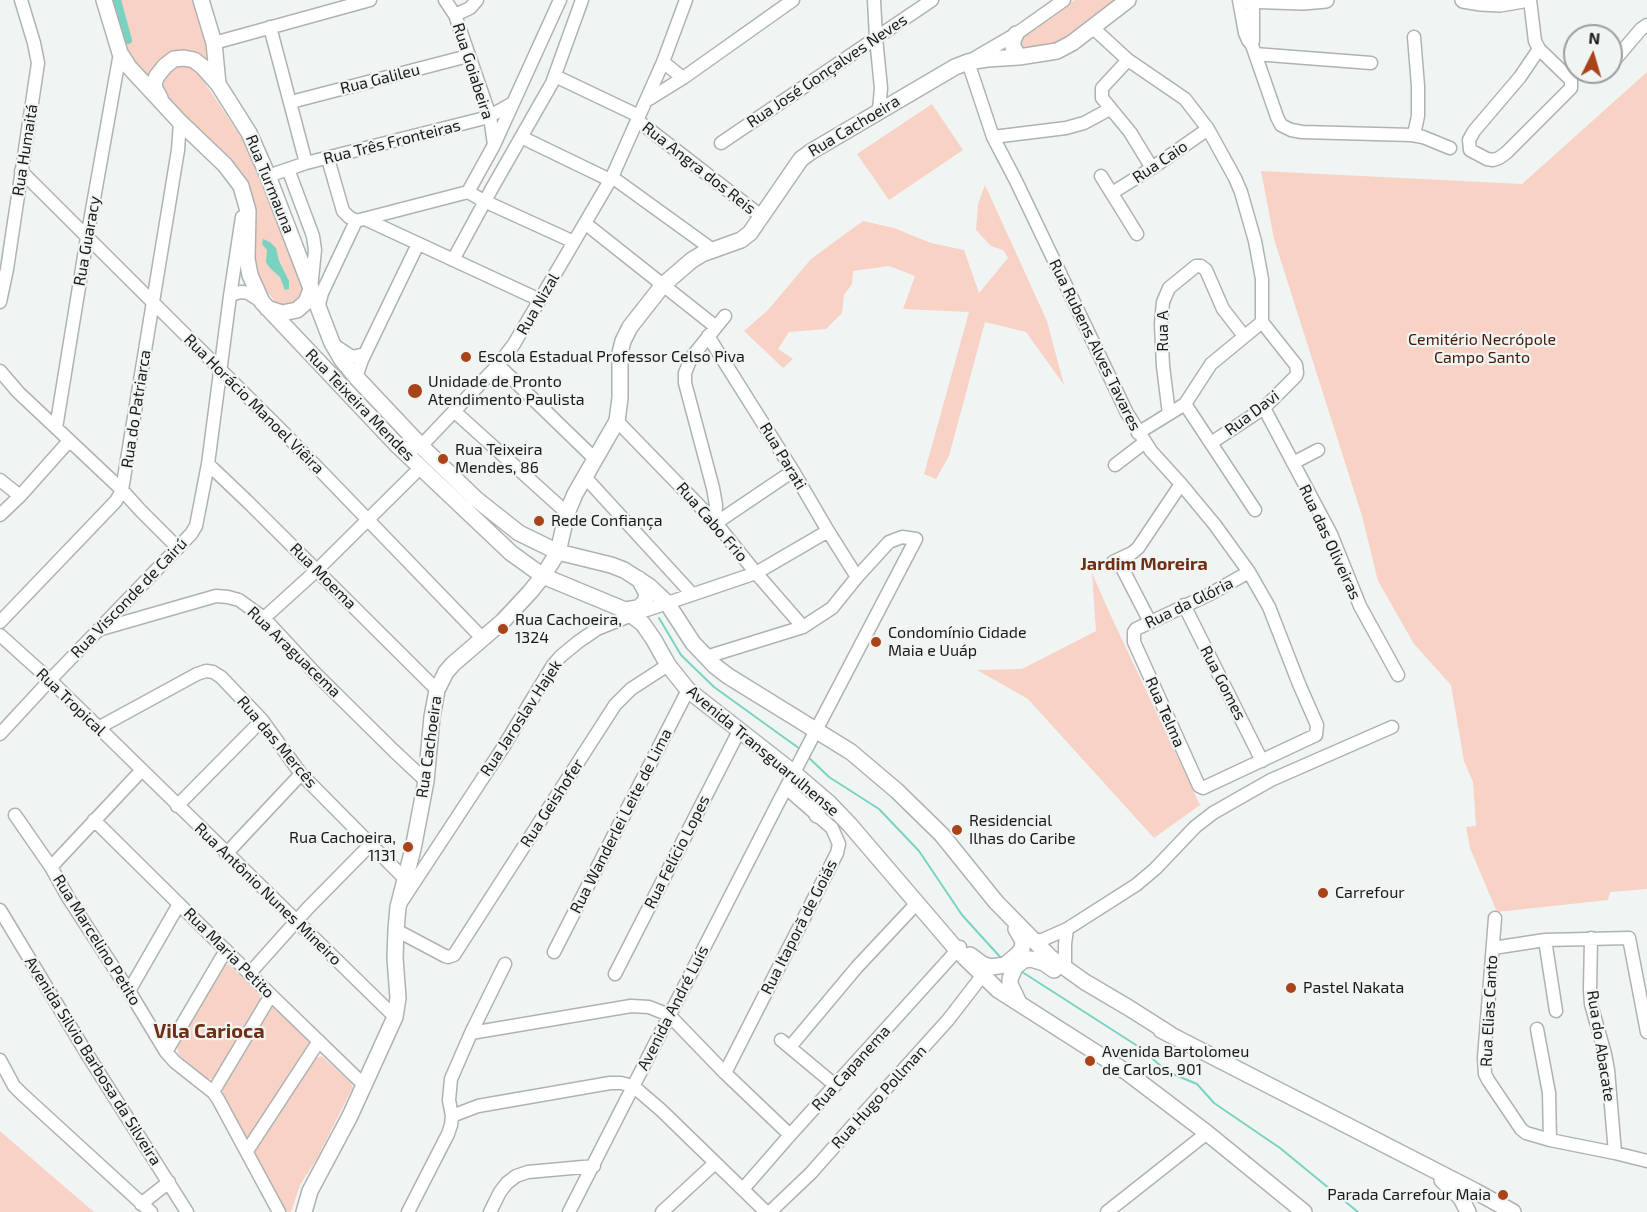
<!DOCTYPE html>
<html>
<head>
<meta charset="utf-8">
<style>
	body { margin:0 }
	#map { position:relative; width:1647px; height:1212px; overflow:hidden; background:#f0f5f4; font-family:"Exo 2",sans-serif }
	canvas { display:block }
	.north { position:absolute; left:1563px; top:24px; width:60px; height:60px; box-sizing:border-box; background:#f0f5f4; border:2px solid #9a9e9d; border-radius:50%; rotate:5deg; font-size:16px; font-weight:700; line-height:24px; text-align:center; color:#191b1a }
	.north::after { content:''; display:block; margin:auto; width:21px; height:27px; background:#a9431a; clip-path:polygon(50% 0,100% 100%,50% 72%,0 100%) }
</style>
</head>
<body>
<div id="map">
<canvas width="1647" height="1212"></canvas>
<div class="north">N</div>
</div>
<script>
const g = document.querySelector('canvas').getContext('2d');
g.lineJoin = 'round';
function fill(path, color) { g.fillStyle = color; g.fill(path, 'evenodd'); }
const shape = rows => new Path2D(rows.map(r => 'M' + r).join(''));
function trace(path, color, width, dash) { g.strokeStyle = color; g.lineWidth = width; g.lineCap = dash ? 'butt' : 'round'; g.setLineDash(dash || []); g.stroke(path); }
function drawText(font, color, halo, rows, align = 'center') {
  g.font = font + ' "Exo 2",sans-serif'; g.lineWidth = 4.5; g.setLineDash([]); g.textBaseline = 'middle'; g.strokeStyle = halo; g.fillStyle = color; for (const [text, x, y, turn = 0] of rows) {
    g.save(); g.translate(x, y); g.rotate((+turn || 0) * Math.PI / 180); g.textAlign = isNaN(turn) ? turn : align; if (halo) g.strokeText(text, 0, 0); g.fillText(text, 0, 0); g.restore();
  }
}
const green = shape([
	[108,0,196,0,210,63,186,55,150,80,128,58],
	[1075,0,1115,0,1113,8,1052,48,994,53],
	[184,62,194,67,243,140,270,202,303,288,299,296,291,304,277,304,265,289,257,271,251,250,255,215,166,98,163,86,165,76,171,66],
	[1647,72,1647,889,1610,892,1608,900,1497,912,1470,848,1466,827,1476,826,1473,782,1464,761,1451,685,1414,644,1378,581,1362,516,1274,239,1261,171,1522,184],
	[932,104,963,150,889,200,857,154],
	[985,185,1047,321,1064,385,1026,332,985,322,949,456,936,479,924,474,969,312,903,309,915,276,889,266,853,271,852,284,844,295,842,313,826,329,789,332,778,349,793,359,783,368,744,331,768,310,811,259,863,221,894,228,931,243,964,250,979,293,1008,258,1003,250,991,246,976,230,978,204],
	[1092,573,1110,614,1200,805,1154,838,1028,699,977,670,1022,669,1096,631],
	[225,964,229,965,259,993,261,1002,216,1077,212,1079,207,1079,179,1055,177,1047],
	[273,1006,307,1039,310,1045,249,1138,245,1138,224,1098,222,1090],
	[322,1056,350,1082,353,1087,316,1160,300,1185,291,1212,286,1212,255,1157,256,1150,316,1058],
	[0,1131,59,1182,94,1212,0,1212]
]);
const water = shape([
	[263,239,270,242,276,248,279,261,289,281,289,289,285,290,280,277,270,268,266,262,267,250,262,244]
]);
const stream = shape([
	[659,618,681,655,714,687,800,749],
	[806,755,829,777,879,809,919,851,962,915,1002,959],
	[1019,970,1136,1045],
	[1141,1049,1168,1072,1197,1084,1214,1103,1280,1148,1358,1212]
]);
const canal = shape([
	[117,0,128,40]
]);
const minor = shape([
	[445,0,455,15,490,116,494,145],
	[874,0,876,38,881,88,879,110],
	[1064,0,1016,34,968,62,993,137,1016,181,1127,413,1151,451,1181,484,1215,525,1249,572,1269,607,1299,684,1317,725,1316,735,1203,788,1199,786,1134,642,1134,632,1136,629,1210,594,1249,572],
	[1239,0,1245,33,1248,40,1252,45,1277,117,1281,125,1291,130,1302,132,1412,135,1423,137,1450,148],
	[1530,0,1535,41,1539,49,1571,80,1571,88,1506,153,1499,158,1493,160,1487,159,1470,150,1469,140,1474,131,1520,77,1539,49],
	[455,15,470,8,477,0],
	[270,27,306,163],
	[1092,27,1128,60,1185,99,1208,129,1235,178,1241,192,1255,241,1262,279,1262,322],
	[1253,41,1253,1],
	[214,43,370,0],
	[1255,54,1371,63],
	[1128,60,1102,88,1102,98,1130,132,1152,168],
	[663,62,683,78],
	[1613,62,1641,29,1647,25],
	[555,76,639,116],
	[646,101,683,78,793,0],
	[291,102,468,56],
	[637,120,761,216],
	[1412,135,1415,130,1418,116,1418,86,1414,37],
	[521,137,610,180],
	[993,137,1066,128,1084,123,1110,109],
	[721,143,932,0],
	[328,159,343,211,349,217,356,221],
	[288,169,313,236,315,250,311,289],
	[21,171,285,434,483,639],
	[268,176,306,163,481,119,490,116,513,103],
	[1101,176,1137,234],
	[612,177,713,250],
	[468,192,494,145,560,0],
	[468,192,484,201,574,242],
	[1112,193,1152,168,1208,129],
	[365,219,540,300],
	[356,221,468,192],
	[586,224,716,327],
	[453,260,491,190,552,83,582,0],
	[230,296,236,293,242,292,248,293,262,302],
	[0,302,7,269,38,63,34,43,21,0],
	[318,308,322,293,356,221],
	[708,336,793,471,828,531,857,577],
	[334,345,352,357,365,354],
	[498,365,595,459],
	[0,371,18,392,122,490,140,510,178,548],
	[356,377,362,360,418,244],
	[1185,404,1255,510],
	[1264,408,1331,534,1360,606,1398,675],
	[455,412,567,513],
	[1169,414,1163,366,1161,324,1163,302,1169,288,1196,266,1201,266,1206,270,1223,309,1244,336],
	[617,421,715,522,756,573,803,627],
	[56,428,87,238,120,53],
	[1138,433,1185,404,1211,364,1262,322],
	[1211,443,1264,408,1296,376,1297,373,1296,365,1262,322],
	[398,446,410,449,421,446,498,365,514,344,612,177,663,62,686,0],
	[1293,463,1318,450],
	[208,464,248,502,437,690],
	[1115,465,1145,442],
	[585,477,692,594],
	[0,480,20,496],
	[0,515,20,496,69,441],
	[715,522,716,505,713,488,685,383,685,373,691,358,725,316],
	[716,523,793,471],
	[1118,560,1150,622],
	[1113,562,1132,553,1138,548,1181,484],
	[1184,605,1262,761],
	[264,618,317,570,420,468],
	[0,622,116,501,122,490,178,150,180,122],
	[101,629,216,596,228,597,239,600,264,618,315,673,394,751,426,781],
	[0,635,50,680,395,1017],
	[98,728,197,674,206,671,213,672,221,677,262,720,301,774,405,879],
	[0,734,50,680,191,534,196,526,208,464,230,296,242,217],
	[177,806,262,720],
	[15,815,51,867,69,899,129,991,166,1052,175,1062,213,1092,218,1099,279,1212],
	[94,820,271,995,364,1085],
	[226,854,301,774],
	[51,867,141,771],
	[402,901,502,749,553,665,561,656,578,642,597,629,632,615,756,573,828,531],
	[0,910,87,1054,187,1212],
	[1495,918,1484,1058,1485,1074,1488,1080,1521,1129,1526,1133,1550,1140,1615,1153,1647,1161],
	[396,930,445,956,448,957,454,955,615,705,631,689,668,665],
	[1591,938,1590,990,1591,1004,1605,1054,1608,1070,1615,1153],
	[1033,940,1042,940,1067,929,1136,885,1155,869,1195,827,1213,813,1241,797,1271,780,1392,727],
	[1545,940,1556,1011],
	[1493,948,1545,940,1629,938,1647,1032],
	[554,952,688,690],
	[1065,969,1065,944,1067,929],
	[249,974,308,908,371,844],
	[615,974,739,731],
	[129,991,179,904],
	[1537,1029,1549,1093,1550,1140],
	[471,1033,631,1006,649,1007,669,1015,725,1073,790,1135],
	[781,1040,835,1085],
	[790,1047,857,967,917,903],
	[166,1052,226,950],
	[0,1060,14,1086,22,1094,151,1212],
	[725,1073,837,853,839,844,832,828,792,793],
	[213,1092,271,995],
	[452,1116,478,1106,610,1083,621,1083,633,1086,661,1110,766,1212],
	[247,1151,319,1041],
	[743,1189,790,1135,960,947],
	[141,1204,169,1182],
	[408,1212,448,1134,451,1125,452,1116,449,1100,451,1079,471,1033,505,964],
	[490,1212,500,1192,507,1183,516,1176,528,1172,594,1166],
	[569,1212,777,805,916,539,902,537,889,542,857,577,832,608,803,627,706,657],
	[662,1212,715,1163],
	[770,1212,811,1173,856,1122,948,1020,982,976],
	[1107,1212,1207,1133]
]);
const major = shape([
	[104,0,120,53,129,67,180,122,225,165,241,186,248,211,247,259,250,275,262,302,398,446,511,553,543,576,625,610,643,624,654,640,668,665,688,690,794,773,829,803,850,825,957,950,998,990,1128,1073,1207,1133,1304,1212],
	[201,0,214,43,218,84],
	[1243,0,1303,2,1326,0],
	[1463,0,1481,3,1500,4,1523,0],
	[1016,34,1013,40,1013,47,1019,57],
	[160,98,155,89,154,83,157,76,165,66,174,59,184,58,194,60,203,67,218,84,249,133,268,176,332,343,342,360,356,377,421,446,476,499,519,533,558,552,611,565,624,570,649,586,667,603,693,643,715,666,728,676,851,752,897,791,942,835,996,902,1050,957,1085,982,1129,1008,1170,1034],
	[267,308,282,313,297,310,306,302,311,290],
	[625,610,638,608,645,602,647,594,639,579],
	[817,815,818,794],
	[970,955,982,964,991,967,1005,965,1018,954,1022,949,1023,941,1016,929],
	[1019,1003,1010,984,1010,979,1015,967,1024,960,1031,959,1044,963,1054,970],
	[1161,1030,1475,1191,1513,1212],
	[1442,1180,1461,1198,1468,1212],
	[304,1212,310,1191,350,1116,395,1017,398,998,395,958,396,930,398,907,413,849,426,781,432,717,437,690,446,672,453,664,503,621,530,592,543,576,558,552,567,513,575,494,617,421,620,398,620,353,623,341,630,327,663,285,692,260,702,254,741,240,750,233,801,159,812,151,955,67,968,62,987,59,1019,57,1057,51,1072,43,1128,0]
]);
const markers = [
	[466,357,6,"#a9431a"],
	[415,391,8,"#a9431a"],
	[443,459,6,"#a9431a"],
	[539,521,6,"#a9431a"],
	[503,629,6,"#a9431a"],
	[876,642,6,"#a9431a"],
	[957,830,6,"#a9431a"],
	[408,847,6,"#a9431a"],
	[1323,893,6,"#a9431a"],
	[1291,988,6,"#a9431a"],
	[1090,1061,6,"#a9431a"],
	[1503,1195,6,"#a9431a"]
];
const streetNames = [
	["Rua Goiabeira",473,71,72],
	["Rua José Gonçalves Neves",827,71,-34],
	["Rua Galileu",380,79,-14],
	["Rua Cachoeira",854,126,-31],
	["Rua Três Fronteiras",392,142,-14],
	["Rua Humaitá",25,150,-81],
	["Rua Caio",1160,162,-34],
	["Rua Angra dos Reis",699,168,38],
	["Rua Turmauna",270,184,68],
	["Rua Guaracy",87,241,-80],
	["Rua Nizal",538,304,-60],
	["Rua A",1163,331,-90],
	["Rua Rubens Alves Tavares",1095,345,64],
	["Rua Horácio Manoel Viêira",254,404,45],
	["Rua Teixeira Mendes",360,405,46],
	["Rua do Patriarca",136,409,-81],
	["Rua Davi",1252,413,-37],
	["Rua Parati",783,456,59],
	["Rua Cabo Frio",712,522,49],
	["Rua das Oliveiras",1330,542,65],
	["Rua Moema",323,576,45],
	["Rua Visconde de Cairú",129,598,-46],
	["Rua da Glória",1189,603,-26],
	["Rua Araguacema",294,652,44],
	["Rua Gomes",1223,683,63],
	["Rua Tropical",71,702,44],
	["Rua Telma",1165,712,66],
	["Rua Jaroslav Hajek",521,718,-57],
	["Rua das Mercês",277,742,50],
	["Rua Cachoeira",429,747,-82],
	["Avenida Transguarulhense",763,751,40],
	["Rua Geishofer",552,803,-57],
	["Rua Wanderlei Leite de Lima",621,821,-63],
	["Rua Felício Lopes",677,852,-63],
	["Rua Antônio Nunes Mineiro",268,894,44],
	["Rua Itaporã de Goiás",799,927,-63],
	["Rua Marcelino Petito",97,940,58],
	["Rua Maria Petito",229,953,45],
	["Avenida André Luís",673,1008,-63],
	["Rua Elias Canto",1489,1011,-87],
	["Rua do Abacate",1601,1046,81],
	["Avenida Silvio Barbosa da Silveira",93,1061,58],
	["Rua Capanema",851,1068,-48],
	["Rua Hugo Pollman",879,1097,-48]
];
const parkNames = [
	["Cemitério Necrópole",1482,340],
	["Campo Santo",1482,358]
];
const poiNames = [
	["Escola Estadual Professor Celso Piva",478,357],
	["Unidade de Pronto",428,382],
	["Atendimento Paulista",428,400],
	["Rua Teixeira",455,450],
	["Mendes, 86",455,468],
	["Rede Confiança",551,521],
	["Rua Cachoeira,",515,620],
	["1324",515,638],
	["Condomínio Cidade",888,633],
	["Maia e Uuáp",888,651],
	["Residencial",969,821],
	["Ilhas do Caribe",969,839],
	["Rua Cachoeira,",396,838,"right"],
	["1131",396,856,"right"],
	["Carrefour",1335,893],
	["Pastel Nakata",1303,988],
	["Avenida Bartolomeu",1102,1052],
	["de Carlos, 901",1102,1070],
	["Parada Carrefour Maia",1491,1195,"right"]
];
const neighbourhoodNames = [
	["Jardim Moreira",1144,564]
];
const quarterNames = [
	["Vila Carioca",209,1031]
];
fill(green, '#f7d2c5');
fill(water, '#79d3c0');
trace(stream, '#79d3c0', 2);
trace(canal, '#79d3c0', 8);
trace(minor, '#aeb3b2', 15);
trace(major, '#aeb3b2', 18);
trace(minor, '#fff', 12);
trace(major, '#fff', 15);
for (const [x, y, r, color] of markers) { const dot = new Path2D(); dot.arc(x, y, r, 0, 2 * Math.PI); g.fillStyle = color; g.fill(dot); trace(dot, '#f0f5f4', 2); }
drawText('16px', '#191b1a', '#f0f5f4', streetNames);
drawText('16px', '#461a0a', '#f0f5f4', parkNames);
drawText('16px', '#191b1a', '#f0f5f4', poiNames, 'left');
drawText('bold 18px', '#6f2e15', '#f0f5f4', neighbourhoodNames);
drawText('bold 20px', '#6f2e15', '#f0f5f4', quarterNames);
</script>
</body>
</html>
